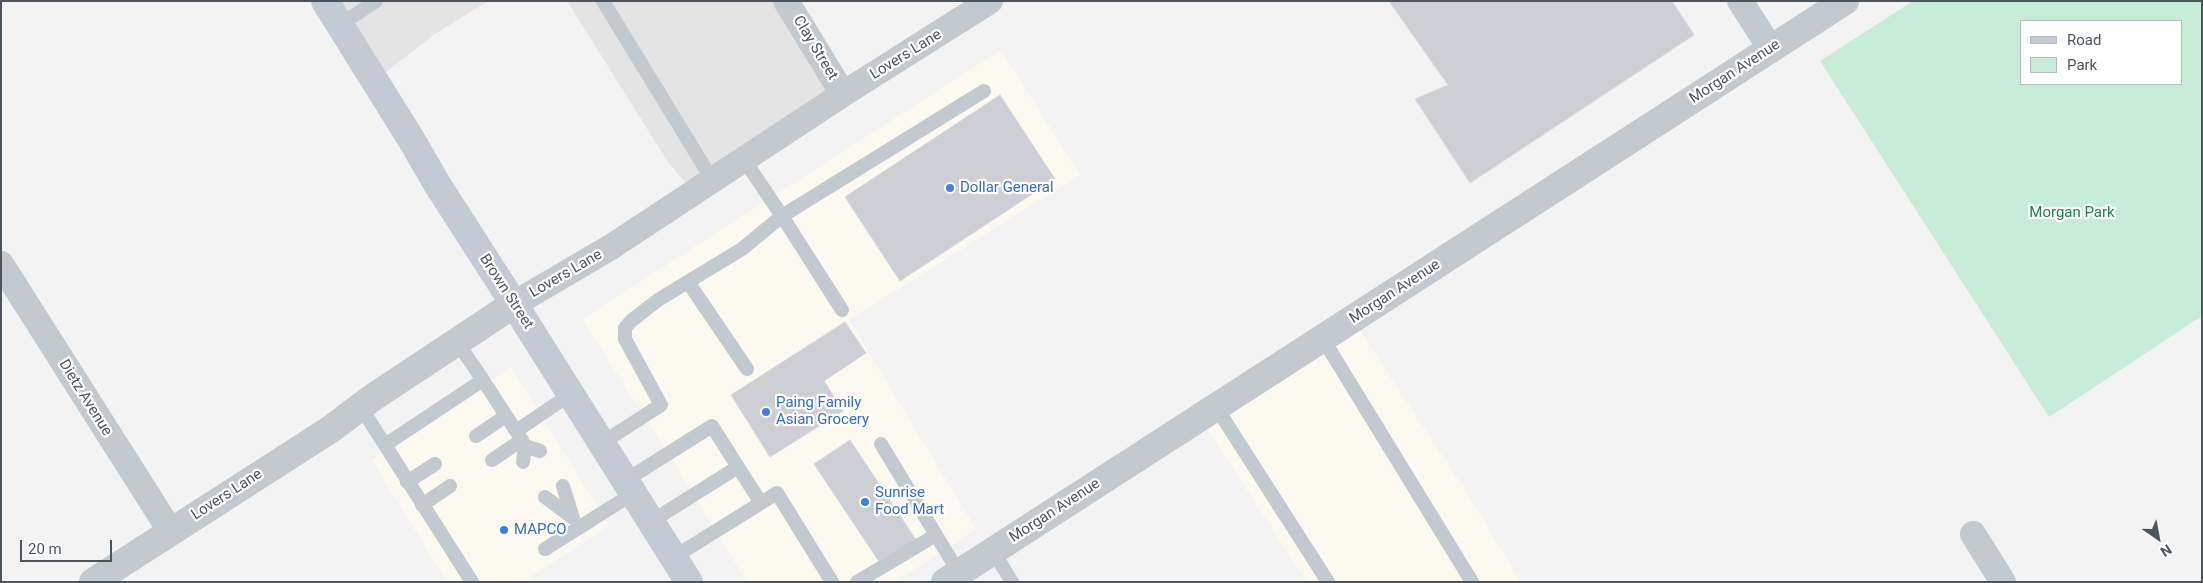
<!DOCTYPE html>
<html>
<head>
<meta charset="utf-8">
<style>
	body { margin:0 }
	#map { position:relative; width:2203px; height:583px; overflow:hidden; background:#f4f3f3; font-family:Roboto,sans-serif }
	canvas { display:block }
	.frame { position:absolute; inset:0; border:2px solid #4c555e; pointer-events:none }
	.legend { position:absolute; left:2020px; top:20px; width:162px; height:65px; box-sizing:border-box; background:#fff; border:1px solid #b7bbbf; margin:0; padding:6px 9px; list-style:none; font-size:15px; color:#4c555e }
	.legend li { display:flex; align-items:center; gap:10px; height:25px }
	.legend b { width:25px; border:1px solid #b7bbbf }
	.north { position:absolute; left:2133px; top:513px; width:50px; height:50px; -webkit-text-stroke:4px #fff; paint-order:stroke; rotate:147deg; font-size:14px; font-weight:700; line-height:20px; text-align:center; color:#4c555e }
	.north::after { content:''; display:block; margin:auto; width:18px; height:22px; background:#4c555e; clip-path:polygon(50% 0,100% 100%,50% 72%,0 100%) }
	.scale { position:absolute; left:20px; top:540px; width:92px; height:22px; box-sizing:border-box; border:2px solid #4c555e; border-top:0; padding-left:6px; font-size:15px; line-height:18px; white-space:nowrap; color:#4c555e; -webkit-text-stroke:4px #fff; paint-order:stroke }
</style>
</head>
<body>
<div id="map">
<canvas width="2203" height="583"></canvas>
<div class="frame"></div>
<ul class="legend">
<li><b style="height:6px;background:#c3cad4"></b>Road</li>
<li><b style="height:14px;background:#c7ecd7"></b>Park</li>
</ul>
<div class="north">N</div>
<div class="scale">20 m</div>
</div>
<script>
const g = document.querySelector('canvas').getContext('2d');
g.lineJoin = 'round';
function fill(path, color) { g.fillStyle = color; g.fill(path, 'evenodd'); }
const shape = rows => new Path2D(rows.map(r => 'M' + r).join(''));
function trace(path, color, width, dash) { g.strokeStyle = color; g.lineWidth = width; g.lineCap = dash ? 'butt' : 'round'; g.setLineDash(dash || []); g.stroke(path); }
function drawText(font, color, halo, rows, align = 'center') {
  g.font = font + ' Roboto,sans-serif'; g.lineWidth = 4.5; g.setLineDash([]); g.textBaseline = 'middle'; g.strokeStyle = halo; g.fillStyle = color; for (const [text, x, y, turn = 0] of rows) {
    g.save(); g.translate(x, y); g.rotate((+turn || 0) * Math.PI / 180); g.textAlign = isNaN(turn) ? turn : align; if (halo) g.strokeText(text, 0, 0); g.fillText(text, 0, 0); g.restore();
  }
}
const commercial = shape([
	[1001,50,1080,175,849,320,976,529,895,582,747,582,676,466,582,319],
	[1352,319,1469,496,1521,582,1307,582,1200,418],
	[511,367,609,526,523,582,447,582,372,460]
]);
const education = shape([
	[325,1,488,1,432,36,375,81],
	[567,1,786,1,843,94,694,193,668,162]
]);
const green = shape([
	[1913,1,2202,1,2202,316,2049,417,1820,61],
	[2022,21,2182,21,2182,84,2022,84]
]);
const building = shape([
	[1389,1,1672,1,1694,35,1470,183,1415,99,1448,85,1389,1],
	[1000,95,1055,179,900,281,845,197,1000,95],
	[845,322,866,353,824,381,843,411,770,457,731,395,845,322],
	[850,440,916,540,880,563,814,464,850,440]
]);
const service = shape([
	[603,1,713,181],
	[340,25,376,1],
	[688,282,747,369],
	[842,310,782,216,984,91],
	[1323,339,1472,582],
	[483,380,516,431,571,394],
	[360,406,385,445,483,380,457,342],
	[1216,407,1328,582],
	[518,434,525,446,523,462],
	[476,436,506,416],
	[602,443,661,405,625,339,625,328,631,321,658,300,742,249,782,216,745,161],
	[881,444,959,573],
	[385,445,472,582],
	[525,446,540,451],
	[492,460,522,440],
	[738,467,761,503],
	[626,480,712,426,738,467,652,521],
	[407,482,435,464],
	[545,497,573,518,563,486],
	[422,505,450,486],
	[545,549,634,493],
	[993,551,1012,582],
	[674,557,777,493,832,582],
	[857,582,936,535]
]);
const minor = shape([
	[786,1,843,94],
	[1740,1,1771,49],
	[1,264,171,532],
	[514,304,611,247,843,94,990,1],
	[1973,534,2003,582]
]);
const tertiary = shape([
	[93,582,331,429,372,398,514,304],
	[945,582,1845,1]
]);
const secondary = shape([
	[325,1,411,139,437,184,514,304,689,582]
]);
const markers = [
	[950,188,5,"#3f7fe0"],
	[766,412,5,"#3f7fe0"],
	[865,502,5,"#3f7fe0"],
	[504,530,5,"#3f7fe0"]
];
const streetNames = [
	["Clay Street",815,48,59],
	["Lovers Lane",906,55,-32],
	["Morgan Avenue",1735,72,-33],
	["Lovers Lane",566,274,-30],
	["Brown Street",506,292,57],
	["Morgan Avenue",1395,292,-33],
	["Dietz Avenue",85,398,58],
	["Lovers Lane",227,495,-33],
	["Morgan Avenue",1055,511,-33]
];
const shopNames = [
	["Dollar General",960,188],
	["Paing Family",776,403],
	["Asian Grocery",776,420],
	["Sunrise",875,493],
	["Food Mart",875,510],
	["MAPCO",514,530]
];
const parkNames = [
	["Morgan Park",2072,213]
];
fill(commercial, '#fcf9f0');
fill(education, '#e5e4e4');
fill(green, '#c7ecd7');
fill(building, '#cdcfd4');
trace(building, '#d7d9dd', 1);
trace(service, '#c2c9cf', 14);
trace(minor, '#c2c9cf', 26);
trace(tertiary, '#c2c9cf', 28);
trace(secondary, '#c3cad4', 28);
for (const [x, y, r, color] of markers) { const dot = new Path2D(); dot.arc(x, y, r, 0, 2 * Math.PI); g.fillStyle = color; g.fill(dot); trace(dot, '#fff', 2); }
drawText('15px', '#4c555e', '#fff', streetNames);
drawText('15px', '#366cbe', '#fff', shopNames, 'left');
drawText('15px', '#227b51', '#fff', parkNames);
</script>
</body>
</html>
